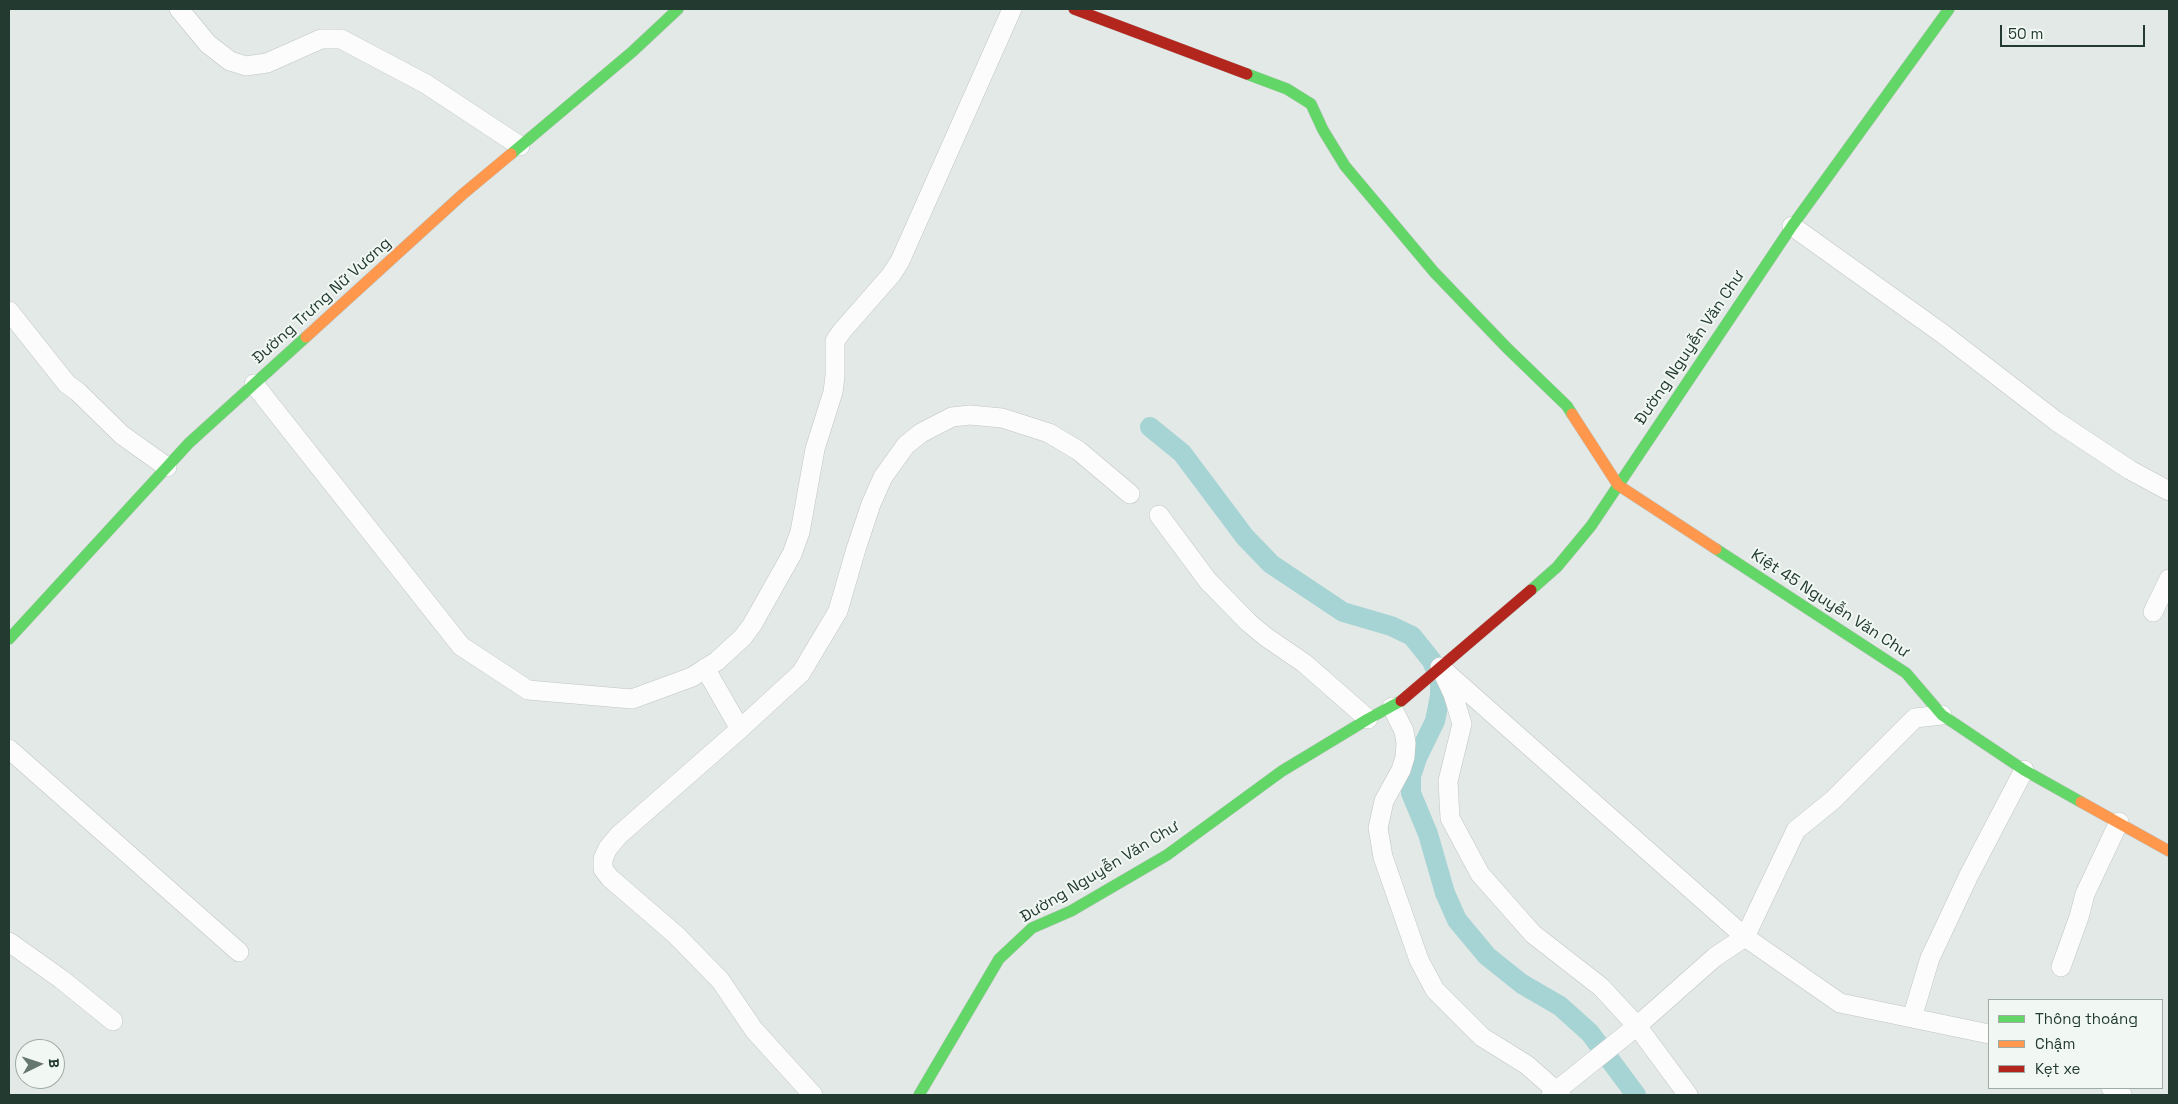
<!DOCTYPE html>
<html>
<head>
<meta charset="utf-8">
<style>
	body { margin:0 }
	#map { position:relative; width:2178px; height:1104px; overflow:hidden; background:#e3e9e6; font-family:"Space Grotesk",sans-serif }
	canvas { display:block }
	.frame { position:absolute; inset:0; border:10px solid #233a31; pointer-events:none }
	.legend { position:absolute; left:1988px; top:999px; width:175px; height:90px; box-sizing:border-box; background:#f1f8f4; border:1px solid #9faca6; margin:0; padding:6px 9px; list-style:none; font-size:15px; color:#233a31 }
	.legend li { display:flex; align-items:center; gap:10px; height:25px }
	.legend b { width:25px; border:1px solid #9faca6 }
	.north { position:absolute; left:15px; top:1039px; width:50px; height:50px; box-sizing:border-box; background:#f1f8f4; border:1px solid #9faca6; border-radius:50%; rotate:86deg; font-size:14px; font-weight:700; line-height:20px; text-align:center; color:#233a31 }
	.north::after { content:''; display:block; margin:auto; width:18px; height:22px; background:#667770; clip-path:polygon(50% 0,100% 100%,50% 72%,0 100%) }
	.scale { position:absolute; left:2000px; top:25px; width:145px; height:22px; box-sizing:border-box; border:2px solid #233a31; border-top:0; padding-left:6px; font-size:15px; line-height:18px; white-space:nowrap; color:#233a31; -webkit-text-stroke:4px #f1f8f4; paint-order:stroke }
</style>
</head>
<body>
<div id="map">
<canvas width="2178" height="1104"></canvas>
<div class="frame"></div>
<ul class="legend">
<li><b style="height:6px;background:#63d668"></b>Thông thoáng</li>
<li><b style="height:6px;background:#ff974d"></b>Chậm</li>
<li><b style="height:6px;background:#b3261e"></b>Kẹt xe</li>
</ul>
<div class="north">B</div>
<div class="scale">50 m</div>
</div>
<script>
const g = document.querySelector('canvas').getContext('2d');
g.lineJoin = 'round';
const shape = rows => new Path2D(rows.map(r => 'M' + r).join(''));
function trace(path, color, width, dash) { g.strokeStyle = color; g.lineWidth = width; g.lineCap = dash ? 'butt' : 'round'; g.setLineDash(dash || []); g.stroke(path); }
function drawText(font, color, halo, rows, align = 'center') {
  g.font = font + ' "Space Grotesk",sans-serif'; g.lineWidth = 4; g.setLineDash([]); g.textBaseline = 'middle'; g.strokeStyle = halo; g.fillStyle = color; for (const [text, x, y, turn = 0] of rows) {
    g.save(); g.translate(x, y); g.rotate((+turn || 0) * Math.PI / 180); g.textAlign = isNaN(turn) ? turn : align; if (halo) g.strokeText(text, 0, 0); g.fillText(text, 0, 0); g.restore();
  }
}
const canal = shape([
	[1150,427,1182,453,1245,537,1271,564,1343,612,1391,626,1412,636,1432,661,1440,680,1440,696,1435,721,1417,758,1411,776,1411,793,1428,834,1445,893,1457,920,1487,956,1522,984,1560,1006,1590,1033,1636,1095]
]);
const street = shape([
	[179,9,208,44,230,61,246,66,267,63,321,39,341,39,426,84,520,146],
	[1792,226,1943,334,2056,421,2130,470,2169,491],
	[9,311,67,384,78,392,122,435,167,467],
	[254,384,461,646,528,690,632,699,692,677,717,661,743,637,752,625,792,554,800,532,815,449,833,392,835,376,835,341,842,331,891,275,900,261,1012,9],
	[1159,515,1208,581,1249,623,1266,637,1304,663,1368,719],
	[2153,612,2169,579],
	[1440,667,1745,937,1840,1003,1989,1034],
	[705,668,740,729],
	[1444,675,1453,694,1462,724,1448,781,1450,818,1480,874,1533,934,1601,987,1637,1026,1688,1095],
	[1392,707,1404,731,1406,743,1405,757,1401,770,1384,801,1378,828,1383,857,1419,960,1435,990,1482,1037,1527,1065,1561,1095],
	[9,749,239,952],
	[9,942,61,979,113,1021],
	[2061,967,2079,917,2085,894,2119,822],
	[1912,1018,1930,958,1940,937,1969,875,2024,770],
	[2111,1088,2122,1095],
	[813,1095,754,1030,720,980,676,935,610,878,603,869,603,859,608,848,619,835,740,729,801,673,838,611,856,549,871,504,883,477,906,445,921,433,952,417,970,415,1002,418,1049,433,1079,451,1130,494],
	[1551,1095,1637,1026,1715,957,1745,937,1796,830,1833,800,1915,718,1942,715]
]);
const fast = shape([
	[1247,74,1287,89,1311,104,1323,130,1345,166,1434,272,1507,348,1567,406,1572,414],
	[511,154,632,52,678,9],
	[1716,549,1906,673,1942,715,2024,770,2081,802],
	[1531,590,1557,567,1591,526,1792,226,1949,9],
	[9,639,189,443,306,337],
	[919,1095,999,959,1032,928,1071,911,1167,855,1282,771,1368,719,1401,701]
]);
const slow = shape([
	[306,337,463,194,511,154],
	[1572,414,1618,485,1716,549],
	[2081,802,2169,851]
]);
const jam = shape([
	[1074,9,1247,74],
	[1401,701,1531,590]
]);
const streetNames = [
	["Đường Trưng Nữ Vương",322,301,-42],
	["Đường Nguyễn Văn Chư",1690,348,-56],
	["Kiệt 45 Nguyễn Văn Chư",1830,604,33],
	["Đường Nguyễn Văn Chư",1100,872,-31]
];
trace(canal, '#a6d3d4', 20);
trace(street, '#c0c5c3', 20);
trace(fast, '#c0c6c3', 12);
trace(slow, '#c0c6c3', 12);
trace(jam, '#c0c6c3', 12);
trace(street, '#fbfcfb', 19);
trace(fast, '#63d668', 11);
trace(slow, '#ff974d', 11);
trace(jam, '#b3261e', 11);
drawText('16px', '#233a31', '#f1f8f4', streetNames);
</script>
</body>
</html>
